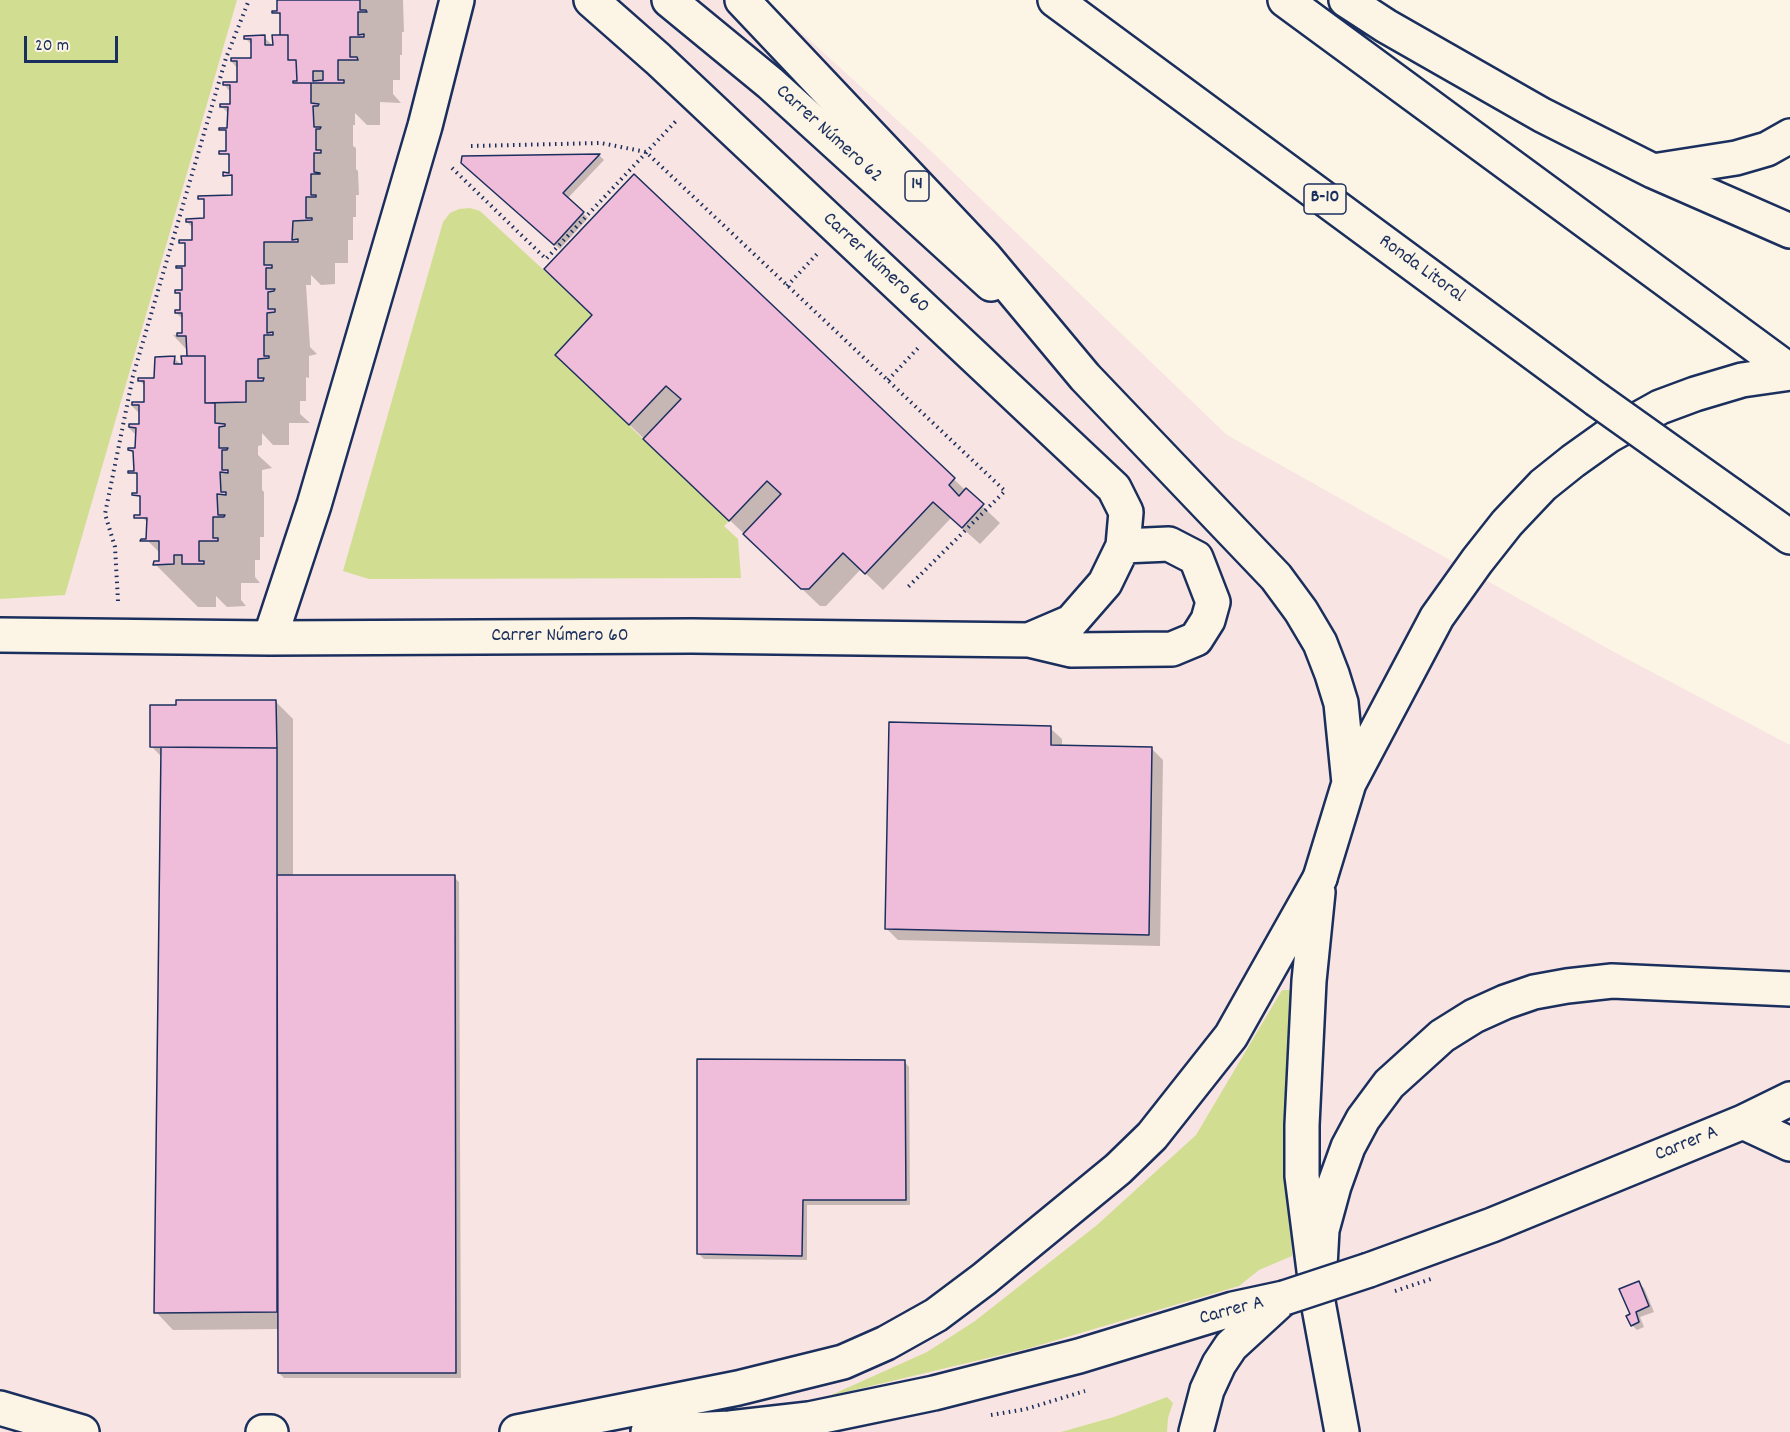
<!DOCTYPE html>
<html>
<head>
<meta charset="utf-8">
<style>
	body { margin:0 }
	#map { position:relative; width:1790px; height:1432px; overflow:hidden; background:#fcf5e5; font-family:Dekko,sans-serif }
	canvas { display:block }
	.scale { position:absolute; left:24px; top:36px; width:94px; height:27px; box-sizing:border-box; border:3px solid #1b2f5e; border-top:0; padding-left:8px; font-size:18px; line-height:21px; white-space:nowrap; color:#1b2f5e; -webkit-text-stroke:4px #fcf5e5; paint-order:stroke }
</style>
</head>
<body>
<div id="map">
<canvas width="1790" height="1432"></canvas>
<div class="scale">20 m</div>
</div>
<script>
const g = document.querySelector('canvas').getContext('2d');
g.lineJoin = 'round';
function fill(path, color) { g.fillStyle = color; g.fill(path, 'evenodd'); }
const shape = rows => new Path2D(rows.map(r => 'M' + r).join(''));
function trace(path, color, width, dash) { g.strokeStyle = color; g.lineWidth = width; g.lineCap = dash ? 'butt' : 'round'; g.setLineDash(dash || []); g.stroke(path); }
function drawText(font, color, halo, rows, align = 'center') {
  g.font = font + ' Dekko,sans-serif'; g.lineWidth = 6; g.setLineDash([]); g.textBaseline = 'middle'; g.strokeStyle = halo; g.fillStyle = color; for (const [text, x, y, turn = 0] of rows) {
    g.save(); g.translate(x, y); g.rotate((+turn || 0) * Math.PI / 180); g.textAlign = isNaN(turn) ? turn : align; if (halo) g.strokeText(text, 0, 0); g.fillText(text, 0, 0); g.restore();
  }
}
const built = shape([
	[0,0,766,0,931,151,1227,435,1614,652,1790,745,1790,1432,0,1432]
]);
const green = shape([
	[0,0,237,0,65,595,0,599],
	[470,208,480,211,592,315,555,355,729,521,724,526,738,539,741,578,369,579,343,571,443,222,450,213,459,209],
	[1282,990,1293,990,1284,1115,1292,1256,1259,1270,1239,1286,1030,1348,829,1396,927,1352,975,1321,1097,1225,1196,1135],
	[1167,1397,1173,1403,1168,1418,1167,1432,1061,1432,1114,1417]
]);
const shadow = shape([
	[279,0,403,0,404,32,402,32,402,55,400,55,400,80,393,80,393,94,401,103,380,102,380,125,367,125,355,113,355,125,353,125,353,146,356,148,356,169,358,171,359,195,356,195,356,217,353,217,353,240,348,240,348,263,335,263,335,284,321,285,311,275,311,285,306,285,310,347,317,354,309,356,309,378,306,377,306,401,300,401,300,414,310,423,289,423,289,445,273,445,262,433,262,445,258,446,258,455,272,468,262,470,262,490,264,492,264,537,260,537,260,560,255,560,255,577,260,583,241,583,241,600,246,606,227,607,216,596,216,607,198,607,155,564,161,562,161,554,148,541,148,523,142,517,141,497,139,495,138,474,135,455,130,450,137,449,137,436,127,426,141,425,140,414,130,404,146,403,146,387,140,381,155,379,174,358,183,367,188,358,188,351,173,335,183,334,184,320,176,313,182,311,186,268,193,242,193,228,186,221,205,220,234,196,234,178,230,175,231,157,227,153,229,114,221,106,232,105,231,93,223,83,239,84,238,69,230,60,252,59,252,45,246,39,264,37,274,47,281,37,281,16,278,13],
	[599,155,604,160,567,199,588,218,560,249,468,168,463,157],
	[634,176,1000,523,980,544,951,518,883,590,861,569,826,606,820,606,574,372,594,316],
	[276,702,293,719,293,877,454,877,459,882,461,1378,284,1378,279,1373,279,1329,173,1330,156,1312,162,757,151,746],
	[1050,728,1062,739,1062,747,1152,749,1163,760,1160,946,898,940,886,928],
	[904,1061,909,1067,910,1205,807,1205,807,1260,704,1259,699,1254],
	[1638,1283,1644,1288,1654,1312,1640,1317,1644,1327,1637,1330,1632,1325,1632,1315]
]);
const building = shape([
	[277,0,360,0,360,10,366,10,367,12,358,12,358,35,364,34,364,37,350,37,350,57,357,57,358,60,338,60,338,80,344,80,344,83,293,83,293,81,297,81,296,60,288,60,288,35,280,35,280,13,272,13,272,11,277,11,277,0],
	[313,71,323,71,323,80,313,81,313,71],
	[265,35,265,45,273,45,272,35,288,35,288,60,296,60,297,81,293,81,293,83,311,83,311,103,319,104,318,106,313,106,314,127,321,127,320,129,316,129,316,150,321,150,321,153,314,153,314,172,320,173,320,174,311,174,311,195,316,195,316,197,306,197,306,218,312,218,312,220,293,221,292,240,298,239,298,242,264,242,264,265,272,265,272,268,266,268,266,289,275,289,274,291,268,292,268,309,275,309,275,312,267,313,267,333,273,332,273,335,264,335,264,356,269,356,269,358,258,359,258,378,264,378,263,381,246,381,246,402,205,403,205,356,187,356,186,336,177,336,177,333,182,333,182,313,175,313,175,310,180,310,180,293,175,293,175,290,182,290,182,268,176,268,176,266,185,266,185,243,179,243,179,240,192,240,192,222,186,222,186,219,204,218,204,199,198,199,198,196,232,195,232,175,223,176,223,172,229,173,229,154,219,154,219,151,226,151,226,130,219,130,219,128,227,128,228,107,220,107,220,104,230,104,230,85,223,85,223,82,237,82,237,61,231,61,231,58,251,58,251,39,244,39,244,36,265,35],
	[600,154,563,193,584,212,554,245,461,163,462,156,600,154],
	[634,174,955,478,949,485,959,496,966,488,984,504,962,528,933,502,865,574,843,553,809,589,801,589,743,534,781,494,767,481,729,521,643,439,681,399,666,386,629,425,555,355,592,315,544,269,634,174],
	[175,356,174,364,182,364,181,356,205,356,205,403,215,403,215,423,225,424,225,426,219,427,219,448,228,448,227,450,222,450,222,470,228,470,228,473,220,472,221,492,226,492,226,495,217,494,218,515,225,515,224,517,213,517,213,538,218,538,218,541,199,541,199,561,204,561,204,564,182,564,182,555,174,555,174,564,153,565,154,561,159,561,159,541,140,541,141,539,146,539,147,518,134,518,134,515,140,515,140,496,132,495,132,493,137,493,137,473,128,473,128,471,134,471,133,451,128,450,128,448,135,448,136,428,129,427,129,424,139,424,139,405,132,405,132,402,144,402,144,381,138,381,138,378,154,378,155,357,175,356],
	[176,700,276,700,277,748,150,747,150,705,176,705,176,700],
	[889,722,1051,726,1051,745,1152,747,1149,935,885,929,889,722],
	[161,747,277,748,277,1312,154,1313,161,747],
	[277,875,455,875,456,1373,278,1373,277,875],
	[697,1059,905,1060,906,1200,803,1200,802,1256,697,1254,697,1059],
	[1639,1281,1649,1306,1636,1312,1639,1322,1631,1326,1626,1316,1630,1314,1619,1289,1639,1281]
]);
const path = shape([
	[471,146,601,143,646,152,1005,491,908,587],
	[452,168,546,259,676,121],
	[787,286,817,254],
	[888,380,918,348],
	[118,601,115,547,105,514,133,376,226,58,249,0],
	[991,1415,1026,1409,1085,1391]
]);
const street = shape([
	[591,0,658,59,1114,488,1126,512,1123,546],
	[669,0,770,83,991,284],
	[0,635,270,638,692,636,1029,640,1071,650,1172,649,1196,639,1208,620,1213,602,1196,558,1169,544,1123,546,1105,583,1071,622,1029,640],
	[270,638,314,505,425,126,457,0],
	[0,1408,82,1432]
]);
const secondary = shape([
	[1318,892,1309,981,1302,1125,1302,1176,1318,1302,1342,1432],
	[1743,1122,1790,1144],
	[1369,1270,1492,1225,1743,1122,1790,1099],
	[1318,1302,1322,1230,1334,1186,1348,1147,1363,1119,1389,1084,1442,1036,1474,1016,1505,1002,1534,992,1567,986,1612,981,1790,989],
	[263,1432,271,1432],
	[517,1432,738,1388,843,1362,886,1343,936,1315,984,1279,1118,1169,1152,1136,1231,1036,1320,878],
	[648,1432,730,1428,809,1419,934,1393,1079,1356,1233,1309,1284,1298],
	[1196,1432,1207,1390,1219,1364,1231,1346,1280,1301]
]);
const highway = shape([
	[742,0,984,256,1085,377,1276,577,1301,611,1320,643,1332,674,1341,703,1349,783],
	[1055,0,1596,399],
	[1285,0,1790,371],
	[1346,0,1386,26,1542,115,1653,171,1790,231],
	[1653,171,1736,158,1767,149,1790,136],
	[1731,495,1790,537],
	[1320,878,1349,783,1437,617,1477,561,1507,523,1543,485,1573,461,1608,436,1660,407,1695,394,1742,380,1790,373]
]);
const pathBridge = shape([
	[1395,1291,1434,1278]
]);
const secondaryBridge = shape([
	[1284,1298,1369,1270]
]);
const highwayBridge = shape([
	[1596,399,1731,495]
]);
const shields = [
	[917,186,24],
	[1325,199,42]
];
const shieldNames = [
	["14",917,186],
	["B-10",1325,199]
];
const streetNames = [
	["Carrer Número 62",828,135,42],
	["Carrer Número 60",875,264,43],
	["Ronda Litoral",1421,270,36],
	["Carrer Número 60",560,637],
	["Carrer A",1687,1145,-22],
	["Carrer A",1232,1312,-15]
];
fill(built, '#f8e4e2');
fill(green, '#d1de92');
fill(shadow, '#0003');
fill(building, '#efbcda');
trace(building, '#1b2f5e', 1.5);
trace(street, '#1b2f5e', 38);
trace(secondary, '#1b2f5e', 38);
trace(highway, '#1b2f5e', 38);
trace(path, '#1b2f5e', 4, [1.5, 4.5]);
trace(street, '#fcf5e5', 33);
trace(secondary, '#fcf5e5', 33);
trace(highway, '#fcf5e5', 33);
trace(secondaryBridge, '#1b2f5e', 38, []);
trace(highwayBridge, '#1b2f5e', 38, []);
trace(pathBridge, '#1b2f5e', 4, [1.5, 4.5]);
trace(secondaryBridge, '#fcf5e5', 33);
trace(highwayBridge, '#fcf5e5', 33);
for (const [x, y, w] of shields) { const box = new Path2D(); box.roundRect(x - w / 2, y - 15, w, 30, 4.5); g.fillStyle = '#fcf5e5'; g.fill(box); trace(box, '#1b2f5e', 1.5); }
drawText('bold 18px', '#1b2f5e', null, shieldNames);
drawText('20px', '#1b2f5e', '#fcf5e5', streetNames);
</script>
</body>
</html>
